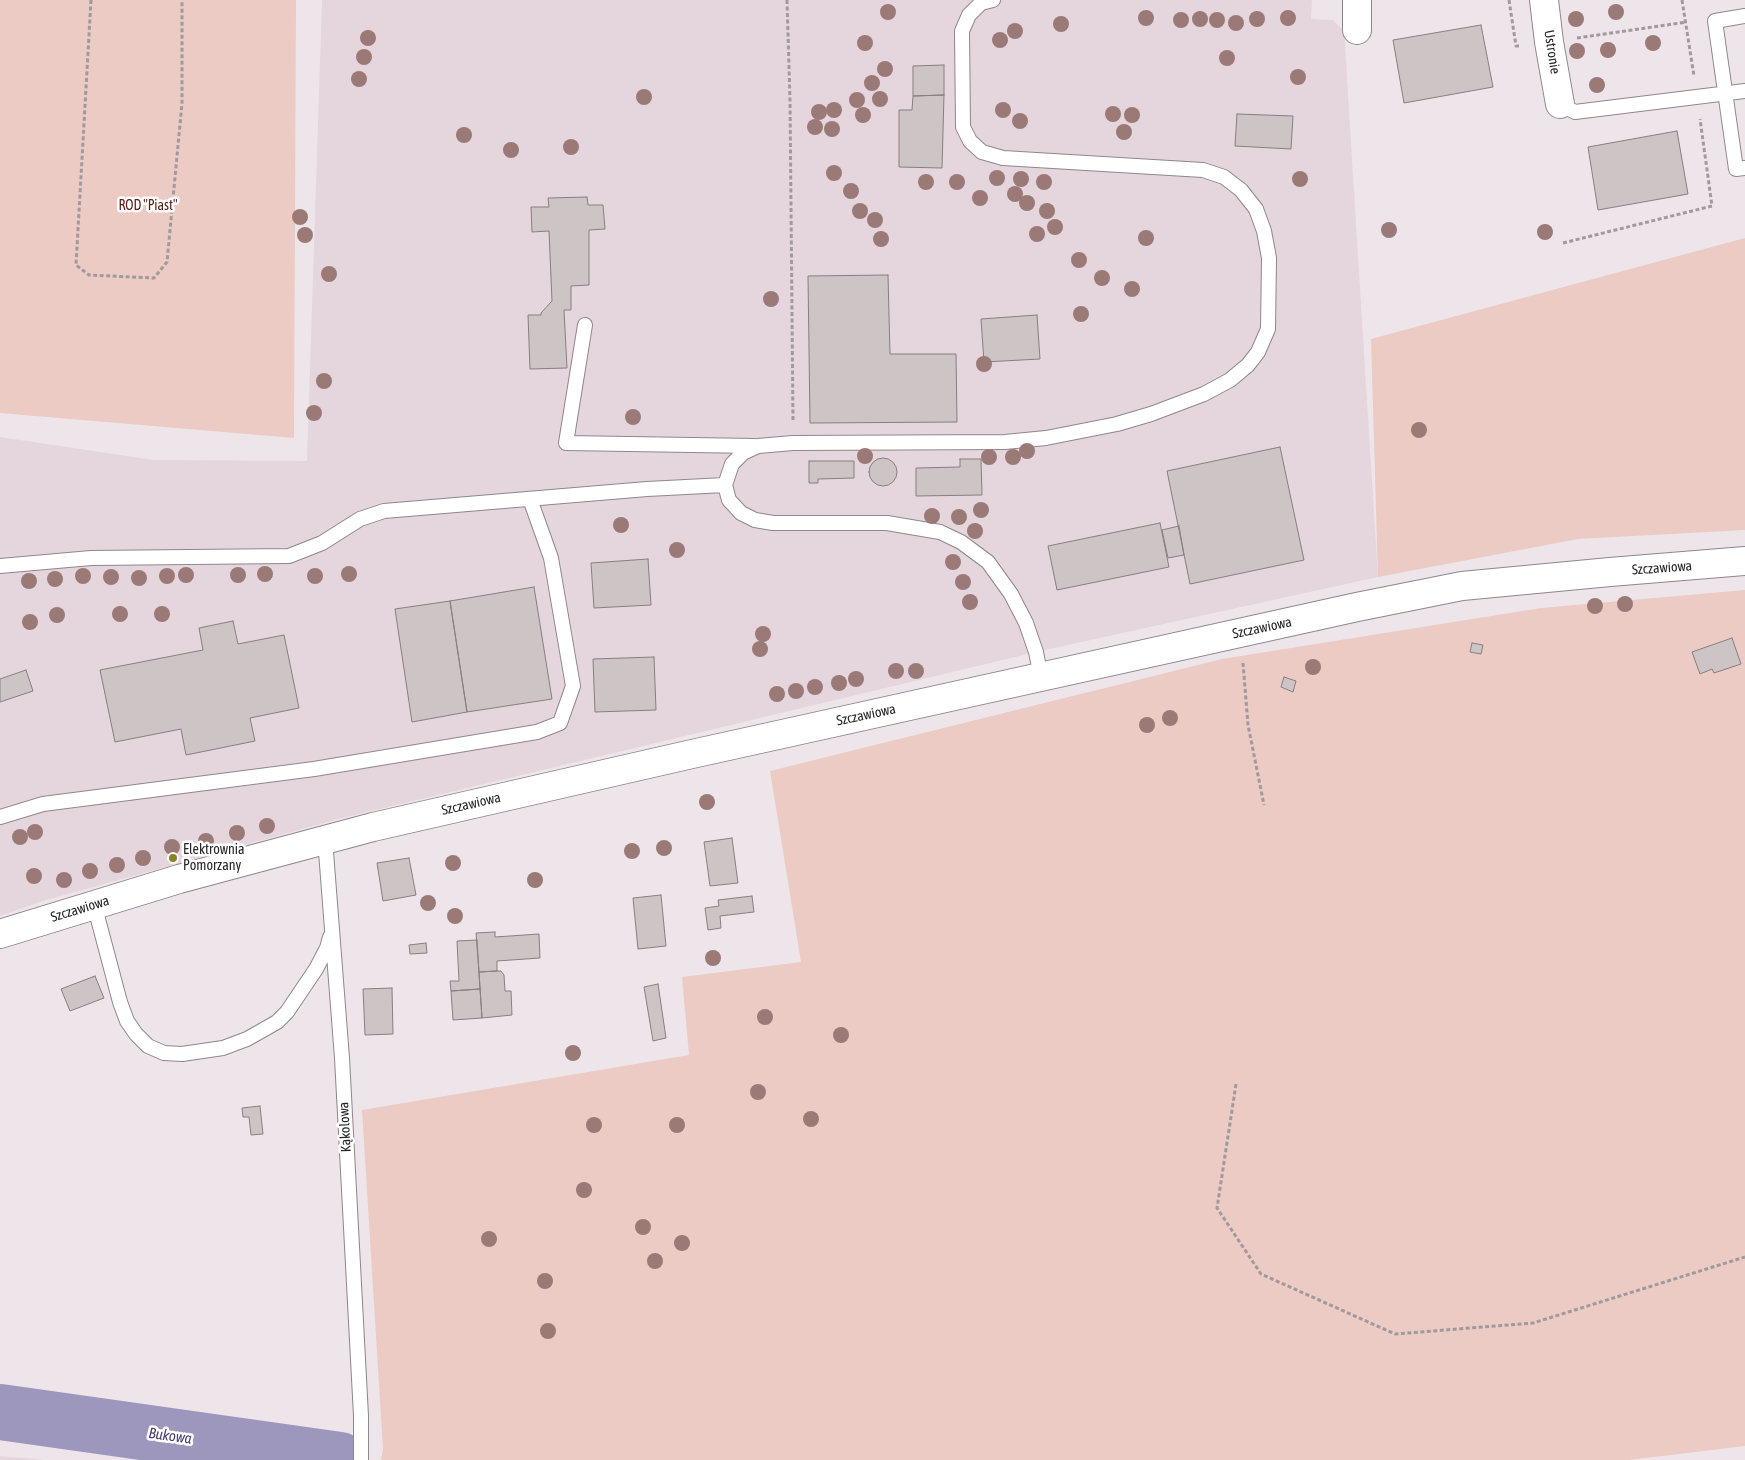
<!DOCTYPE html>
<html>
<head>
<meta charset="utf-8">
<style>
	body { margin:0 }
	canvas { display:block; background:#ede5e9 }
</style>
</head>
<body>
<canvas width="1745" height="1460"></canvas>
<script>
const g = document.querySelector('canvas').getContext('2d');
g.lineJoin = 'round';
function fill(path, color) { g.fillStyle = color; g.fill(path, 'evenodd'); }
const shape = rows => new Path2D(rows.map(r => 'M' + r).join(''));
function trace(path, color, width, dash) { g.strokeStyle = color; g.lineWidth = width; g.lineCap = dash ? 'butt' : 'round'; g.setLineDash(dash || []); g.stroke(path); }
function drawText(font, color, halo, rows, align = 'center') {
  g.font = font + ' "Asap Condensed",sans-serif'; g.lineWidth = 5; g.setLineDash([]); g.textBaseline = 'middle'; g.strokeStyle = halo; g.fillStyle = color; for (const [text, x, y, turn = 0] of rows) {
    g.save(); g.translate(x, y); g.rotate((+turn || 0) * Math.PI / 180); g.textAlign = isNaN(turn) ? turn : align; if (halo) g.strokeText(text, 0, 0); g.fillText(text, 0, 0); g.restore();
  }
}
const built = shape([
	[322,0,1312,0,1311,19,1333,20,1344,31,1378,577,1036,652,342,818,43,901,0,916,0,437,154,460,307,461],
	[0,1456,45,1460,0,1460]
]);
const green = shape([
	[0,0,296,0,294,438,0,413],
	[1745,238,1745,530,1578,539,1378,577,1371,339],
	[1745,590,1745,1446,1629,1460,381,1460,383,1449,362,1110,689,1055,682,977,801,962,770,771,1222,659,1541,608]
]);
const river = shape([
	[0,1412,340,1460]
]);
const building = shape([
	[1481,25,1493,87,1404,103,1393,40,1481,25],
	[944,65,944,95,913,96,913,66,944,65],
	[944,95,942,168,899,167,899,110,912,110,913,96,944,95],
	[1237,114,1293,116,1291,149,1235,146,1237,114],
	[1677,131,1688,194,1598,210,1588,147,1677,131],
	[587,197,588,205,603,205,605,229,589,230,589,285,571,286,571,310,564,310,567,368,530,369,528,315,541,315,541,313,552,301,549,231,532,232,531,207,549,207,548,198,587,197],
	[888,275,890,354,956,354,957,422,810,423,808,276,888,275],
	[1037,315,1040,359,984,362,981,319,1037,315],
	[1280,447,1304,560,1190,584,1167,471,1280,447],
	'869 472a14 14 0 1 1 28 0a14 14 0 1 1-28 0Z',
	[960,459,981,459,982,495,916,496,916,468,960,467,960,459],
	[809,461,854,461,854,478,818,479,818,483,809,483,809,461],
	[1160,523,1169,567,1057,590,1048,546,1160,523],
	[1179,526,1184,555,1168,558,1162,530,1179,526],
	[648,559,651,605,594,608,591,563,648,559],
	[534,587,552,699,467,712,450,601,534,587],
	[450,601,467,712,412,722,395,609,450,601],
	[233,621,238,644,284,635,299,708,250,718,255,741,186,755,181,729,115,742,100,670,203,650,199,628,233,621],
	[1732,638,1741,664,1714,673,1712,669,1700,674,1692,652,1732,638],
	[1472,643,1483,645,1481,654,1470,652,1472,643],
	[654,657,656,710,595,712,593,659,654,657],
	[26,670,33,691,0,702,0,679,26,670],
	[1284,677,1296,681,1293,692,1281,687,1284,677],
	[732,838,738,883,710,886,704,842,732,838],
	[409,858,416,895,383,901,377,863,409,858],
	[661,895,666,946,638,949,633,898,661,895],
	[752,896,754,912,720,916,721,928,708,930,705,908,719,906,718,900,752,896],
	[495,932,495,937,539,934,540,958,497,961,497,971,479,972,476,933,495,932],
	[477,940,480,989,451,991,450,981,459,981,457,941,477,940],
	[426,943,427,953,410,954,409,945,426,943],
	[497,971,501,971,504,975,505,991,511,991,512,1015,482,1018,479,972,497,971],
	[95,976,104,998,70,1011,61,989,95,976],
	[658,984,666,1038,653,1041,644,987,658,984],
	[392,988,393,1034,365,1035,363,989,392,988],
	[480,989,482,1018,453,1020,451,991,480,989],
	[260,1106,263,1134,251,1135,249,1117,243,1117,242,1108,260,1106]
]);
const path = shape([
	[91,0,76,265,89,275,154,278,167,262,182,103,182,0],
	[787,0,790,100,793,420],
	[1509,0,1516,46,1521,46],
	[1682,0,1694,76],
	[1577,38,1687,22],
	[1563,243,1712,206,1700,119],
	[1243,663,1248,725,1264,805],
	[1236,1084,1217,1208,1261,1274,1395,1334,1533,1323,1745,1257]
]);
const service = shape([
	[993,0,981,3,969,15,962,31,963,127,970,141,982,152,1003,158,1203,170,1224,177,1241,190,1256,209,1264,231,1269,258,1268,329,1258,352,1248,365,1230,380,1204,394,1151,414,1117,424,1046,438,1005,442,793,443,758,446,743,453,732,464,725,485,729,500,741,513,755,520,773,523,887,523,940,532,961,542,988,562,1011,594,1026,623,1036,652,1041,677],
	[1745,16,1715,21,1736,169,1745,168],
	[1560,104,1575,112,1745,91],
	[585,325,566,443,755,446],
	[0,566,91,558,289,556,322,543,360,519,384,511,647,489,725,485],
	[0,817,43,804,314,769,537,732,560,723,573,686,551,558,530,499],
	[325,839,342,1058,361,1416,361,1460],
	[94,904,120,1002,127,1021,136,1034,148,1046,164,1053,182,1054,223,1048,247,1039,277,1022,287,1012,316,969,327,948,330,937]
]);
const minor = shape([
	[1357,0,1357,30],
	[1544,0,1549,42,1560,104]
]);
const tertiary = shape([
	[0,934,179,879,373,827,692,754,1357,607,1462,586,1610,572,1745,561]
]);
const trees = [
	[888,12],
	[1616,12],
	[1146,18],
	[1288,18],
	[1200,19],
	[1257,19],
	[1576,19],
	[1181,20],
	[1217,20],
	[1236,23],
	[1061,24],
	[1015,31],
	[368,38],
	[1000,40],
	[865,43],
	[1653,43],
	[1608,50],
	[1577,51],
	[364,57],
	[1227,58],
	[885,69],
	[1298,77],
	[359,79],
	[872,83],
	[1597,85],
	[644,97],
	[880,99],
	[857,100],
	[834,110],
	[1003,110],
	[819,112],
	[1113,114],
	[863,115],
	[1132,115],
	[1020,121],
	[815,127],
	[832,129],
	[1124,132],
	[464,135],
	[571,147],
	[511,150],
	[834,173],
	[997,178],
	[1021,179],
	[1300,179],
	[926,182],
	[957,182],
	[1044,182],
	[851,191],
	[1015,194],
	[980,198],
	[1027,203],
	[860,211],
	[1047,211],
	[300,217],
	[875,220],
	[1055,227],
	[1389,230],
	[1545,232],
	[1037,234],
	[305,235],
	[1146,238],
	[881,239],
	[1079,260],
	[329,274],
	[1102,278],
	[1132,289],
	[771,299],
	[1081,314],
	[984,364],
	[324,381],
	[314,413],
	[633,417],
	[1419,430],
	[1027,451],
	[865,456],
	[989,457],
	[1013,457],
	[981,510],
	[932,516],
	[959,517],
	[621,525],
	[975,531],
	[677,550],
	[953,562],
	[265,574],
	[349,574],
	[186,575],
	[238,575],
	[83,576],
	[167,576],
	[315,576],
	[111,577],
	[139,578],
	[55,579],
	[29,581],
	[963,582],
	[970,602],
	[1625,604],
	[1595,606],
	[120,614],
	[162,614],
	[57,615],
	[30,622],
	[763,634],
	[760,649],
	[1313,667],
	[896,671],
	[916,671],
	[856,679],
	[839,683],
	[815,687],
	[796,691],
	[777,694],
	[1170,718],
	[1147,725],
	[707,802],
	[267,826],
	[35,832],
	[237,833],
	[20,837],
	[206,841],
	[172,847],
	[664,848],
	[632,851],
	[143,858],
	[453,863],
	[117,865],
	[90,871],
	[34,876],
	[64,880],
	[535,880],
	[428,903],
	[455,916],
	[713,958],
	[765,1017],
	[841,1035],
	[573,1053],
	[758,1092],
	[811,1119],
	[594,1125],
	[677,1125],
	[584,1190],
	[643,1227],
	[489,1239],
	[682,1243],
	[655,1261],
	[545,1281],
	[548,1331]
];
const markers = [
	[173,858,5,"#8a822a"]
];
const streetNames = [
	["Ustronie",1552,52,81],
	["Szczawiowa",1662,568,-4],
	["Szczawiowa",1262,628,-12],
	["Szczawiowa",866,715,-12],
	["Szczawiowa",471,804,-13],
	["Szczawiowa",80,909,-17],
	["Kąkolowa",345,1127,-93]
];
const parkNames = [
	["ROD \"Piast\"",148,206]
];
const poiNames = [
	["Elektrownia",183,850],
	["Pomorzany",183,866]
];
const waterNames = [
	["Bukowa",170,1436,8]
];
fill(built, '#e5d6de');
fill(green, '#eccbc5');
trace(river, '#9e97bd', 56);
fill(building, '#cdc4c5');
trace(building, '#877f80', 1);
trace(service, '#8e878b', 16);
trace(minor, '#8e878b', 30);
trace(tertiary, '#8e878b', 30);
trace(path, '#a09a9d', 3, [4, 2.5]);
trace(service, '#fff', 14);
trace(minor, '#fff', 28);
trace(tertiary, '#fff', 28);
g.fillStyle = '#9b7976';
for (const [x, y] of trees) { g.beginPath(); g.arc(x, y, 8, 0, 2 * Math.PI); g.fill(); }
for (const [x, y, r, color] of markers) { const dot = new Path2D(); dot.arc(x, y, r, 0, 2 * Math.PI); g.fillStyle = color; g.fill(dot); trace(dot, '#fff', 2); }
drawText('14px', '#272526', '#fff', streetNames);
drawText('14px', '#582018', '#fff', parkNames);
drawText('14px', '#272526', '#fff', poiNames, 'left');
drawText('italic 15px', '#4a3d70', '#fff', waterNames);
</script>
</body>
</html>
